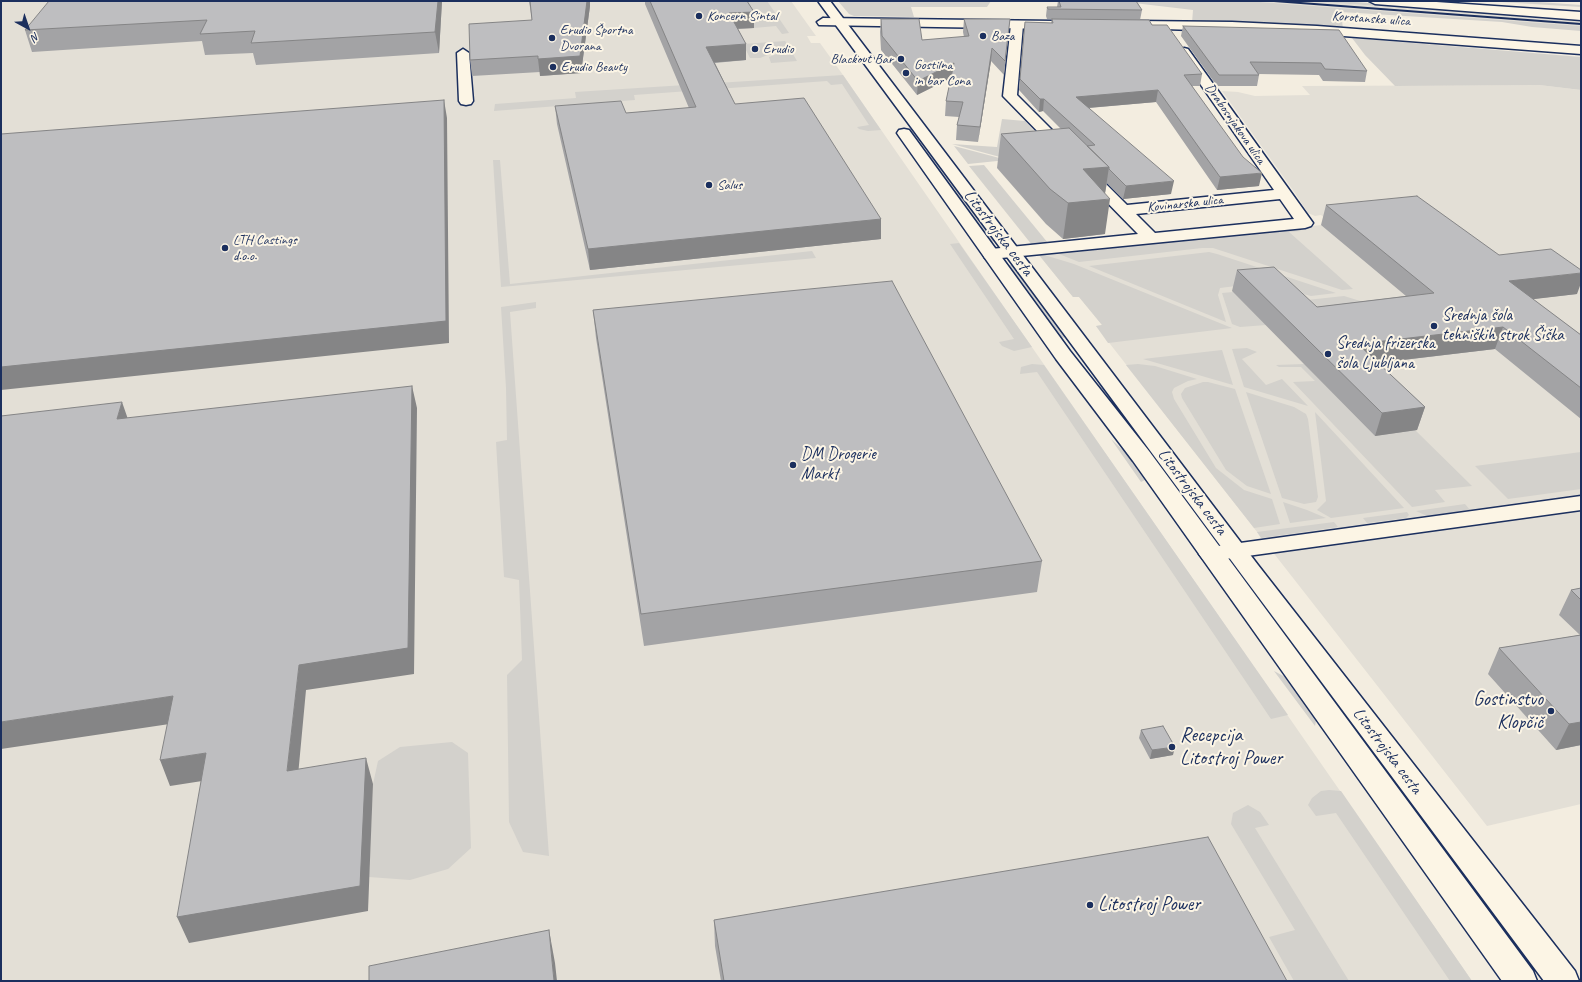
<!DOCTYPE html>
<html>
<head>
<meta charset="utf-8">
<style>
	body { margin:0 }
	#map { position:relative; width:1582px; height:982px; overflow:hidden; background:#f3ede0; font-family:Caveat,sans-serif }
	canvas { display:block }
	.frame { position:absolute; inset:0; border:2px solid #1b2f5e; pointer-events:none }
	.north { position:absolute; left:8px; top:8px; width:40px; height:40px; -webkit-text-stroke:3px #fcf5e5; paint-order:stroke; rotate:140deg; font-size:11px; font-weight:700; line-height:16px; text-align:center; color:#1b2f5e }
	.north::after { content:''; display:block; margin:auto; width:14px; height:18px; background:#1b2f5e; clip-path:polygon(50% 0,100% 100%,50% 72%,0 100%) }
</style>
</head>
<body>
<div id="map">
<canvas width="1582" height="982"></canvas>
<div class="frame"></div>
<div class="north">N</div>
</div>
<script>
const g = document.querySelector('canvas').getContext('2d');
g.lineJoin = 'round';
function fill(path, color) { g.fillStyle = color; g.fill(path, 'evenodd'); }
const shape = rows => new Path2D(rows.map(r => 'M' + r).join(''));
function trace(path, color, width, dash) { g.strokeStyle = color; g.lineWidth = width; g.lineCap = dash ? 'butt' : 'round'; g.setLineDash(dash || []); g.stroke(path); }
function drawText(font, color, halo, rows, align = 'center') {
  g.font = font + ' Caveat,sans-serif'; g.lineWidth = 4; g.setLineDash([]); g.textBaseline = 'middle'; g.strokeStyle = halo; g.fillStyle = color; for (const [text, x, y, turn = 0] of rows) {
    g.save(); g.translate(x, y); g.rotate((+turn || 0) * Math.PI / 180); g.textAlign = isNaN(turn) ? turn : align; if (halo) g.strokeText(text, 0, 0); g.fillText(text, 0, 0); g.restore();
  }
}
const built = shape([
	[1,1,791,1,816,36,807,36,811,43,820,43,843,75,1472,981,1,981],
	[1247,1,1310,1,1581,21,1581,26],
	[1539,85,1581,90,1581,804,1487,826,1096,326,1102,325,1079,297,1073,297,1039,255,1331,224,1321,215,1315,216,1308,213,1295,193,1222,91,1238,92,1255,96,1310,95,1302,86]
]);
const green = shape([
	[738,1,767,1,789,33,782,34,776,26,754,28],
	[838,1,991,1,987,7,911,7,914,17,854,16,849,14],
	[1117,1,1247,1,1581,26,1581,31,1532,27,1502,22,1341,12,1343,29,1192,23,1193,10],
	[1310,1,1342,1,1581,19,1581,21],
	[1485,1,1525,1,1581,5,1581,7],
	[1352,38,1581,57,1581,90,1539,85,1395,86,1365,55],
	[785,41,789,47,760,58,750,58,743,44],
	[790,49,797,61,771,63,769,57],
	[843,75,881,130,868,131,859,129,857,127,869,125,842,84,831,85,827,81,634,95,635,100,494,111,495,104,576,98,575,92],
	[1002,119,1025,121,1057,156,1011,160,952,144,997,147],
	[954,146,1007,160,968,164],
	[925,152,929,152,995,241,992,242],
	[493,160,500,160,510,284,812,251,816,258,501,287],
	[984,165,1048,243,1032,245,969,166],
	[1298,228,1301,231,1289,232,1353,289,1342,290,1213,248,1202,248,1079,262,1059,254],
	[959,243,1032,347,1014,351,1002,346,999,342,1014,339,950,244],
	[1209,252,1217,254,1336,293,1311,296,1260,283,1220,288,1218,295,1226,322,1089,266],
	[1041,254,1074,264,1232,328,1108,343,1096,326,1102,325,1079,297,1073,297,1039,255],
	[1009,265,1014,265,1066,337,1062,338],
	[1233,292,1266,325,1240,327,1232,324,1222,293],
	[1344,296,1383,308,1329,326,1307,300],
	[536,302,536,308,510,312,549,856,523,852,509,822,507,675,522,660,519,580,504,577,496,442,507,440,506,388,501,307],
	[1247,348,1257,352,1242,359,1266,385,1282,379,1308,406,1244,387,1232,349],
	[1222,350,1233,385,1143,359],
	[1032,364,1044,365,1288,715,1271,719,1037,372,1020,374,1021,367],
	[1138,364,1155,366,1197,379,1188,381,1174,388,1172,392,1174,399,1216,468,1244,490,1272,499,1280,524,1254,528,1126,365],
	[1304,364,1375,436,1415,430,1472,486,1435,490,1445,502,1412,507,1293,382,1315,381,1301,367,1279,367,1276,365],
	[1203,382,1208,382,1235,389,1271,494,1247,486,1226,470,1182,398,1181,394,1185,388],
	[1101,384,1210,530,1204,530,1097,385],
	[1246,392,1294,407,1306,414,1308,419,1318,497,1316,502,1304,504,1282,498],
	[1315,412,1404,508,1331,518,1317,510,1326,501],
	[1111,439,1128,455,1146,478,1145,480,1141,482],
	[1581,452,1581,489,1508,499,1475,466],
	[1283,502,1307,510,1326,518,1290,523],
	[1465,504,1470,510,1427,516,1416,511],
	[1407,512,1409,515,1406,518,1367,523,1363,518],
	[1334,522,1338,527,1261,538,1257,532],
	[1238,575,1244,575,1341,706,1335,707],
	[1274,671,1289,679,1315,714,1316,721,1315,726],
	[452,742,468,753,471,848,448,869,410,880,369,877,373,784,378,761,400,747],
	[1329,790,1341,791,1472,981,1450,981,1336,813,1316,816,1308,805,1312,798,1321,791],
	[1414,804,1529,959,1522,961,1407,806],
	[1248,805,1260,812,1269,825,1255,828,1349,981,1294,981,1269,937,1295,930,1231,824,1233,813]
]);
const minor = shape([
	[1017,21,1023,25,1017,95,1127,205,1274,190,1178,52,1184,48,1188,49,1313,223,1311,226,1305,228,991,259,985,258,983,254,985,250,991,249,1138,234,1003,96,1011,25,1017,21],
	[1280,199,1294,219,1155,233,1136,214,1280,199],
	[463,49,469,53,473,101,471,104,466,105,461,104,459,101,457,53,463,49],
	[1581,496,1581,510,1211,561,1203,559,1199,554,1203,549,1211,547,1581,496]
]);
const tertiary = shape([
	[1369,1,1422,1,1581,12,1581,20,1375,4,1369,1],
	[823,18,1055,21,1061,25,1055,29,819,25,817,22,823,18],
	[1137,21,1232,22,1317,26,1581,46,1581,54,1317,34,1133,28,1131,25,1137,21]
]);
const secondary = shape([
	[818,1,830,1,1258,565,1575,971,1579,981,1544,981,1242,575,818,1],
	[904,129,909,130,1070,351,1149,451,1533,971,1537,981,1502,981,1133,461,1056,359,899,136,897,133,899,130,904,129]
]);
const rail = shape([
	[1274,1,1581,24]
]);
const wall = shape([
	[442,1,439,53,256,65,253,53,205,55,202,41,32,52,25,30],
	[529,1,590,1,590,6,581,73,540,76,540,72,472,76,470,60,532,20],
	[645,1,747,1,754,28,738,29,746,44,746,60,715,63,735,104,881,219,881,239,590,270,557,124,555,106,626,113,689,108,645,4],
	[1058,1,1136,1,1142,10,1140,20,1152,25,1202,74,1200,86,1192,86,1259,186,1217,190,1156,102,1089,108,1171,194,1123,199,1107,183,1105,193,1105,234,1063,239,1046,224,997,168,1001,134,1061,129,1043,111,1039,112,1019,90,1025,22,1051,23,1052,19,1047,19,1046,16,1047,7,1057,7],
	[881,19,922,40,964,37,963,32,964,19,1010,19,1004,75,991,61,978,142,956,140,957,125,959,117,945,116,946,101,951,78,917,95,881,50,880,32],
	[1183,26,1367,71,1365,82,1323,81,1319,75,1258,74,1259,75,1257,86,1217,86,1181,36],
	[1326,205,1499,255,1577,294,1532,299,1581,335,1581,419,1495,349,1378,363,1425,407,1417,430,1375,436,1232,291,1237,270,1317,307,1406,296,1321,225],
	[593,310,1042,561,1037,592,644,646,596,338],
	[1581,588,1581,745,1556,750,1488,674,1499,648,1580,635,1559,615,1571,590],
	[1141,730,1173,755,1150,759,1139,738],
	[714,920,1287,981,721,981,715,946]
]);
const shadedWall = shape([
	[438,1,442,1,439,53,435,32],
	[587,1,590,1,590,6,581,73,540,76,538,59],
	[754,12,754,28,729,29,729,13],
	[746,44,746,60,707,63,706,47],
	[992,48,991,61,978,142,980,127],
	[954,63,953,77,917,95,918,81],
	[1158,90,1156,102,1075,109,1076,97],
	[1040,99,1044,99,1043,111,1039,112],
	[444,100,447,118,449,343,1,390,1,367],
	[1109,167,1104,200,1110,199,1105,234,1063,239,1068,203,1083,169],
	[1262,173,1259,186,1217,190,1220,177],
	[1174,181,1171,194,1123,199,1126,186],
	[881,219,881,239,590,270,588,249],
	[1581,273,1581,283,1577,294,1501,303,1509,281],
	[1503,327,1495,349,1351,366,1358,344],
	[412,386,417,408,414,674,306,690,296,797,287,771,299,665],
	[122,402,130,425,117,419],
	[1425,407,1417,430,1375,436,1382,413],
	[173,696,183,722,1,749,1,722],
	[1581,722,1581,745,1556,750,1569,724],
	[1175,747,1173,755,1150,759,1152,750],
	[206,753,215,779,170,786,160,760],
	[366,758,373,784,368,911,189,943,177,917],
	[549,930,555,963,557,981,554,981]
]);
const building = shape([
	[49,1,438,1,435,32,251,43,255,31,200,34,207,20,25,30,49,1],
	[530,1,587,1,580,56,538,59,538,56,470,60,469,24,532,20,530,1],
	[650,1,747,1,754,12,729,13,746,44,706,47,735,104,804,98,881,219,588,249,555,106,621,101,626,113,696,107,650,1],
	[1059,1,1136,1,1142,10,1048,9,1047,7,1061,7,1059,1],
	[881,19,919,19,922,40,969,36,964,19,1010,19,1005,61,992,48,980,127,957,125,963,102,946,101,954,63,918,81,882,36,881,19],
	[1052,19,1149,20,1152,25,1167,25,1202,74,1184,75,1243,157,1262,173,1220,177,1158,90,1076,97,1174,181,1126,186,1109,169,1109,167,1087,146,1095,145,1044,99,1040,99,1020,79,1025,22,1053,23,1052,19],
	[1183,26,1339,30,1367,71,1325,69,1321,63,1250,62,1259,75,1219,75,1183,26],
	[444,100,446,321,1,367,1,134,444,100],
	[1069,128,1109,167,1083,169,1110,199,1068,203,1050,189,1001,134,1069,128],
	[1417,196,1499,255,1551,249,1581,270,1581,273,1509,281,1581,335,1581,388,1503,327,1358,344,1425,407,1382,413,1237,270,1274,267,1317,307,1434,293,1326,205,1417,196],
	[892,281,1042,561,641,614,593,310,892,281],
	[412,386,408,648,299,665,287,771,366,758,360,886,177,917,206,753,160,760,173,696,1,722,1,416,122,402,117,419,412,386],
	[1581,588,1581,600,1571,590,1581,588],
	[1581,635,1581,722,1569,724,1499,648,1581,635],
	[1163,726,1175,747,1152,750,1141,730,1163,726],
	[1208,837,1287,981,724,981,714,920,1208,837],
	[549,930,554,981,369,981,369,966,549,930]
]);
const markers = [
	[699,16,4,"#1b2f5e"],
	[983,36,4,"#1b2f5e"],
	[552,38,4,"#1b2f5e"],
	[755,49,4,"#1b2f5e"],
	[901,59,4,"#1b2f5e"],
	[553,67,4,"#1b2f5e"],
	[906,73,4,"#1b2f5e"],
	[709,185,4,"#1b2f5e"],
	[225,248,4,"#1b2f5e"],
	[1434,326,4,"#1b2f5e"],
	[1328,354,4,"#1b2f5e"],
	[793,465,4,"#1b2f5e"],
	[1551,711,4,"#1b2f5e"],
	[1172,747,4,"#1b2f5e"],
	[1090,905,4,"#1b2f5e"]
];
const farPoinames = [
	["Koncern Sintal",707,16],
	["Erudio Športna",560,30],
	["Dvorana",560,46],
	["Baza",991,36],
	["Erudio",763,49],
	["Blackout Bar",893,59,"right"],
	["Gostilna",914,65],
	["in bar Cona",914,81],
	["Erudio Beauty",561,67],
	["Salus",717,185],
	["LTH Castings",233,240],
	["d.o.o.",233,256]
];
const farStreetnames = [
	["Korotanska ulica",1371,19,4],
	["Drabosnjakova ulica",1235,124,55],
	["Kovinarska ulica",1185,204,-6]
];
const streetNames = [
	["Litostrojska cesta",998,233,53],
	["Litostrojska cesta",1192,492,53],
	["Litostrojska cesta",1387,751,53]
];
const poiNames = [
	["Srednja šola",1442,316],
	["tehniških strok Šiška",1442,336],
	["Srednja frizerska",1336,344],
	["šola Ljubljana",1336,364],
	["DM Drogerie",801,455],
	["Markt",801,475]
];
const nearPoinames = [
	["Gostinstvo",1543,700,"right"],
	["Klopčič",1543,723,"right"],
	["Recepcija",1180,736],
	["Litostroj Power",1180,759],
	["Litostroj Power",1098,905]
];
fill(built, '#e3dfd6');
fill(green, '#d3d1cc');
trace(minor, '#1b2f5e', 3);
trace(tertiary, '#1b2f5e', 3);
trace(secondary, '#1b2f5e', 3);
fill(minor, '#fcf5e5');
fill(tertiary, '#fcf5e5');
fill(secondary, '#fcf5e5');
trace(rail, '#1b2f5e', 2);
fill(wall, '#a3a3a5');
fill(shadedWall, '#858586');
fill(building, '#bebec0');
trace(building, '#858586', 1);
for (const [x, y, r, color] of markers) { const dot = new Path2D(); dot.arc(x, y, r, 0, 2 * Math.PI); g.fillStyle = color; g.fill(dot); trace(dot, '#fcf5e5', 1.5); }
drawText('14px', '#1b2f5e', '#fcf5e5', farPoinames, 'left');
drawText('14px', '#1b2f5e', '#fcf5e5', farStreetnames);
drawText('17px', '#1b2f5e', '#fcf5e5', streetNames);
drawText('17px', '#1b2f5e', '#fcf5e5', poiNames, 'left');
drawText('20px', '#1b2f5e', '#fcf5e5', nearPoinames, 'left');
</script>
</body>
</html>
